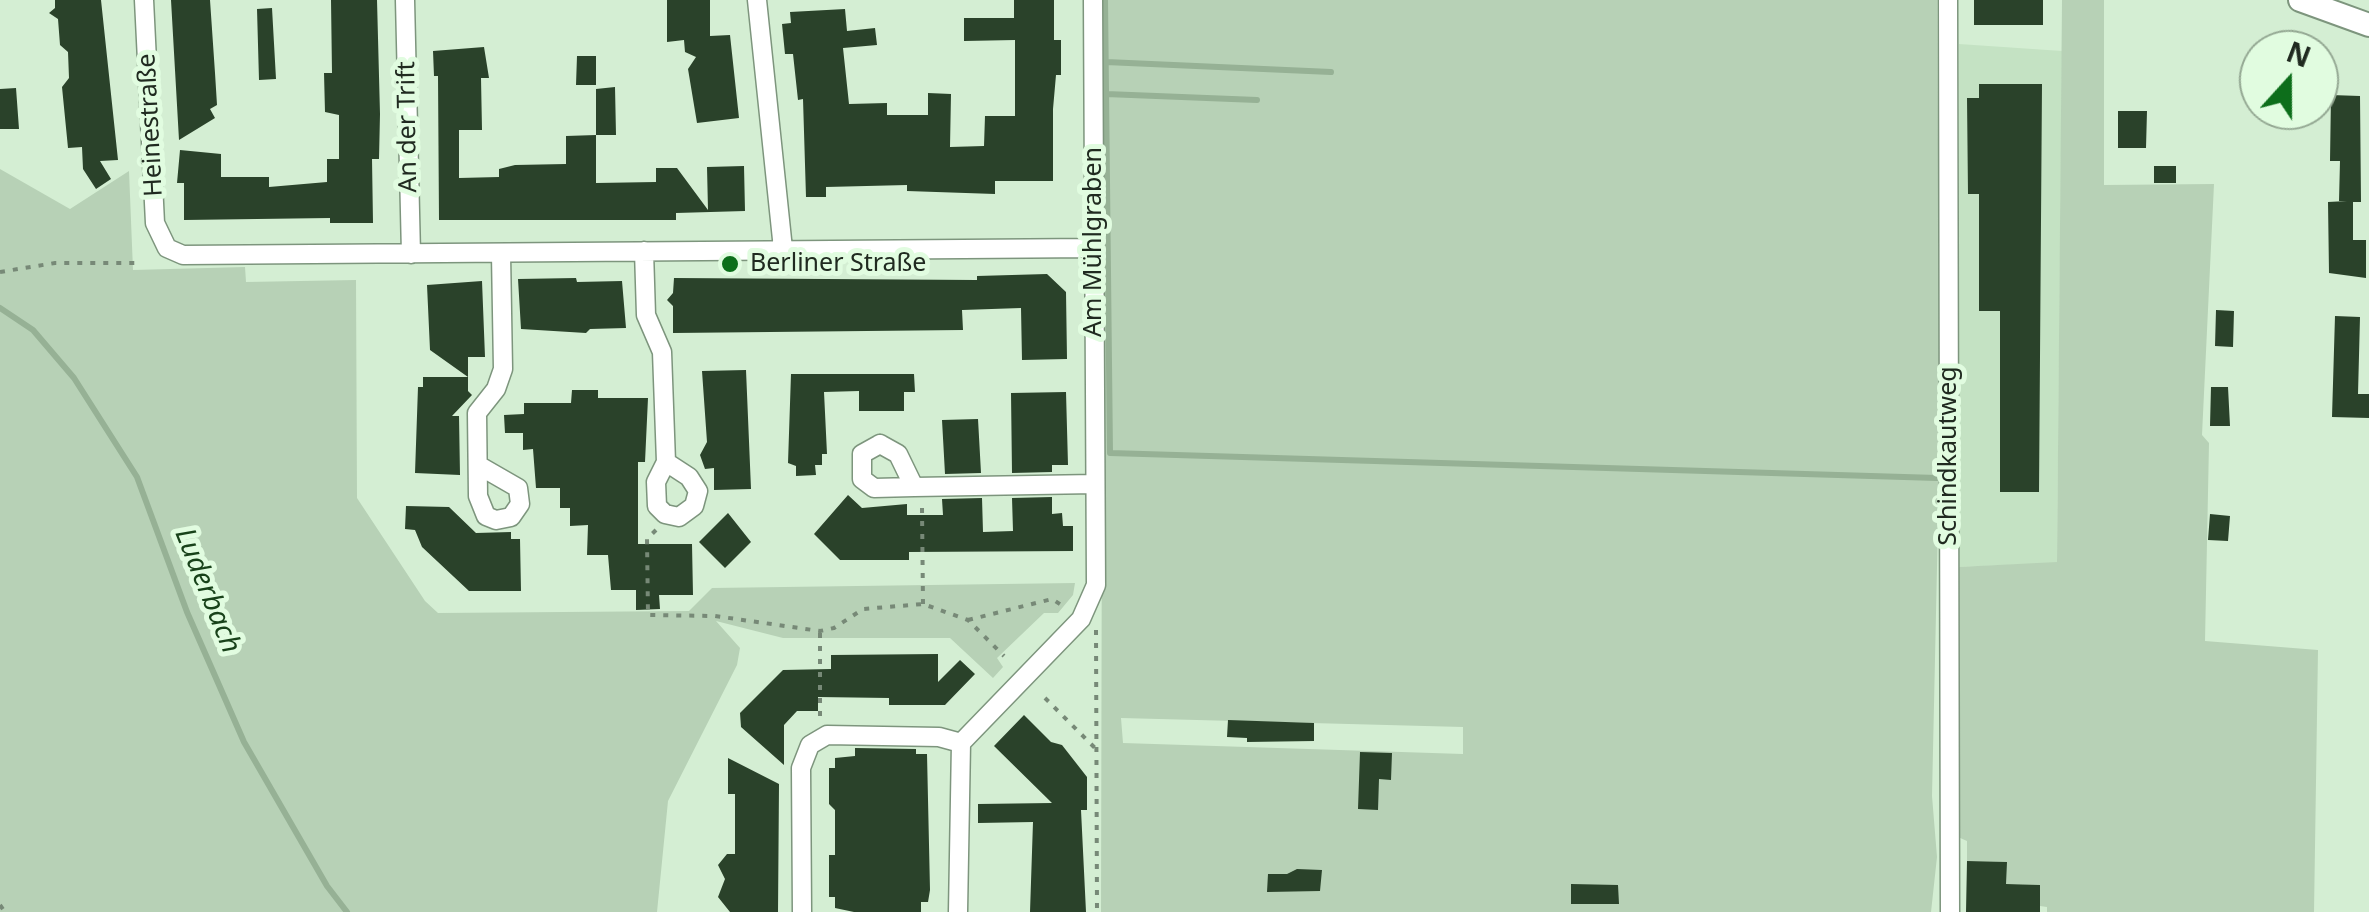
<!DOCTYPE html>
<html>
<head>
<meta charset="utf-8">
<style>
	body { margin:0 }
	#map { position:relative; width:2369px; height:912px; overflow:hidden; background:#d4eed3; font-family:"Noto Sans",sans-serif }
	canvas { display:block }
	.north { position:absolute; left:2239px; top:30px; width:100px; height:100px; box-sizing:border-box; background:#e1fce0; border:2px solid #94a893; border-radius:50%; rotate:21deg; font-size:28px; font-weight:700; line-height:40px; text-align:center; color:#202a20 }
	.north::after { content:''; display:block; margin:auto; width:35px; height:45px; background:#0d6e1b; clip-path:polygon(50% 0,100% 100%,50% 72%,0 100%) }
</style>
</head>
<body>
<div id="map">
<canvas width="2369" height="912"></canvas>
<div class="north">N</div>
</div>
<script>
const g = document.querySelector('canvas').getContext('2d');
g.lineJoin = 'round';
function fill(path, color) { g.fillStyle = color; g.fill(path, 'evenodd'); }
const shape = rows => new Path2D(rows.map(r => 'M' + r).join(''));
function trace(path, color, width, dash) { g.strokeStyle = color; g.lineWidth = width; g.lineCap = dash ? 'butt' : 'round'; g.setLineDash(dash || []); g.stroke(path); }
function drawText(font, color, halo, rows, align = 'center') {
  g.font = font + ' "Noto Sans",sans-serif'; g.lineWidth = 10; g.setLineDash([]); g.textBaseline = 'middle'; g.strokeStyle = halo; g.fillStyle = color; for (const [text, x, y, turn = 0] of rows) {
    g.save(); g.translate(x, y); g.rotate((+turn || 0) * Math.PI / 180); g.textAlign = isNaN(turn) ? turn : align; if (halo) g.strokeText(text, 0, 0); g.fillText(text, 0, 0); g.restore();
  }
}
const built = shape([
	[1959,44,2062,51,2057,563,1958,567]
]);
const green = shape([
	[1103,0,1937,0,1940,430,1932,796,1937,857,1931,912,1101,912],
	[1121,718,1463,727,1463,754,1123,743],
	[2062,0,2104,0,2104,185,2214,184,2202,435,2209,443,2205,641,2318,650,2314,912,2047,912,2047,907,2040,906,2039,885,2006,884,2006,862,1967,861,1967,841,1958,837,1958,567,2057,562],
	[0,169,70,209,129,171,133,270,245,267,246,282,356,280,357,498,425,601,438,613,689,611,712,588,1075,583,1073,595,1058,613,1044,613,997,658,1003,667,993,678,950,638,783,638,716,621,740,648,737,665,668,801,657,912,0,912]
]);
const stream = shape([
	[1105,0,1110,453,1937,478],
	[1106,62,1331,72],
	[1106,94,1257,100],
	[0,308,33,330,74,378,137,477,187,612,244,742,327,886,347,912]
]);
const building = shape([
	[55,0,101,0,118,160,100,161,111,179,96,189,83,169,82,147,68,148,62,87,69,78,68,52,60,45,58,19,49,13,55,8],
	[171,0,210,0,215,73,217,105,210,109,215,118,179,140],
	[331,0,377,0,380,114,379,159,372,159,373,223,330,223,330,218,184,220,184,183,177,183,180,150,221,154,221,177,269,177,269,187,327,182,327,159,339,159,339,115,325,112,324,73,332,73],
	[667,0,710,0,710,36,730,35,739,118,697,123,688,69,696,57,685,52,684,40,667,42],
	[1014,0,1054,0,1054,40,1061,40,1061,75,1056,75,1053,109,1053,181,995,181,995,194,907,191,907,185,826,187,826,197,806,197,803,99,798,100,793,54,785,54,782,24,791,23,790,12,845,9,847,31,875,28,877,45,843,48,849,104,887,103,887,115,928,115,928,93,951,94,950,147,984,146,985,116,1015,116,1015,40,964,41,964,18,1014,18],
	[1974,0,2043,0,2043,25,1974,25],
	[272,8,276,79,259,80,257,9],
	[484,47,489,78,481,78,482,130,459,130,459,178,499,177,499,169,515,165,566,164,566,136,596,135,596,183,656,182,656,168,677,168,708,210,707,167,744,166,745,211,676,213,676,220,439,220,438,76,434,76,433,51],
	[577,56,596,56,596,85,576,85],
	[1979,84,2042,84,2039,492,2000,492,2000,311,1979,311,1979,194,1968,194,1967,98,1979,98],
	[615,87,616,135,596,135,596,89],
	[16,88,19,129,0,129,0,89],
	[2331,95,2360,96,2361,202,2353,202,2353,240,2366,240,2366,278,2329,273,2328,202,2347,201,2339,201,2340,161,2330,161],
	[2118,111,2147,111,2146,148,2118,148],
	[2154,166,2176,166,2176,183,2154,183],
	[1047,274,1066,292,1067,359,1022,360,1021,308,962,310,963,330,673,333,673,306,667,300,673,293,674,278,977,280,977,276],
	[576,278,577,282,622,281,626,328,590,329,586,333,521,329,518,279],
	[482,281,485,357,468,357,468,391,472,395,452,416,459,416,460,475,415,473,418,387,423,387,423,377,468,377,430,350,427,285],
	[2216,310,2234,311,2233,347,2215,346],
	[2335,316,2360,317,2358,394,2369,394,2369,418,2332,417],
	[746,370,751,489,714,490,714,468,705,469,700,455,707,442,702,371],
	[791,374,914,374,915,392,904,392,904,411,859,411,859,391,824,392,827,454,822,454,822,465,815,465,816,475,796,476,796,466,788,463],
	[2211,387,2228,387,2230,426,2210,426],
	[572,390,598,390,598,398,648,398,645,462,638,462,638,544,692,544,693,595,659,595,660,609,636,610,636,590,611,590,608,555,587,555,588,525,570,526,570,508,560,508,560,488,536,488,533,449,523,450,523,433,505,433,504,415,524,414,524,403,571,403],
	[1066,392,1068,465,1052,465,1052,472,1012,473,1011,393],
	[978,419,981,473,945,474,942,420],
	[848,495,862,508,907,504,907,515,943,515,942,499,982,498,983,532,1013,531,1012,498,1052,497,1052,514,1062,513,1063,526,1073,526,1073,551,909,552,909,560,840,560,814,534],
	[406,506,449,507,476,533,511,532,511,539,520,539,521,591,469,591,422,547,415,530,405,529],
	[728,513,751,542,725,568,699,542],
	[2210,514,2230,516,2228,541,2208,540],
	[938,654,938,682,960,660,975,674,945,705,889,705,889,698,818,697,818,711,797,711,784,725,784,765,741,727,740,713,783,670,831,669,831,655],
	[1024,715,1051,742,1062,745,1087,777,1087,810,1081,810,1086,912,1030,912,1033,822,978,823,978,804,1052,803,994,746],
	[1228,720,1314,723,1314,741,1247,742,1247,738,1227,737],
	[855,748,916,749,916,754,927,754,930,890,928,902,921,902,921,912,854,912,835,908,835,897,829,897,829,855,835,855,835,810,829,804,829,768,835,768,835,758,855,756],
	[1360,752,1392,753,1391,780,1379,779,1378,810,1358,809],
	[728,758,779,784,778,912,730,912,718,897,725,879,718,865,727,854,735,854,735,794,728,794],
	[1967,861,2007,862,2006,884,2040,885,2040,912,1966,912],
	[1297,869,1322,870,1320,891,1267,892,1268,874,1287,874],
	[1571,884,1618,885,1619,904,1571,904]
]);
const path = shape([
	[0,272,55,263,137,263],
	[922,508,923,604],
	[656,530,647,539,648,615,715,616,820,631,834,628,863,609,923,604,968,620,1004,656],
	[968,620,1052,599,1066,608],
	[1096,630,1097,912],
	[1045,698,1097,750],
	[820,716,820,631],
	[0,905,5,912]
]);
const minor = shape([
	[144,0,155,223,167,248,183,255,1093,248],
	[405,0,411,254],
	[757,0,783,249],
	[1948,0,1950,912],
	[644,251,646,315,662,352,666,462,689,477,698,491,694,506,679,517,665,514,657,506,656,482,666,462],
	[880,444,898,454,914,487,874,488,862,479,862,454,880,444],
	[478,465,518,488,520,504,511,517,496,520,486,516,478,496,477,413,496,389,503,369,501,254],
	[914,487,1095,484],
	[802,912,801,768,810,745,827,735,939,737,961,743],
	[958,912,961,743,1081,619,1096,585,1093,0]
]);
const tertiary = shape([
	[2300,0,2369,25]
]);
const markers = [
	[730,264,10,"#0d6e1b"]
];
const streetNames = [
	["Heinestraße",151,125,-93],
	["An der Trift",408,127,-91],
	["Am Mühlgraben",1094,242,-90],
	["Schindkautweg",1949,456,-90]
];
const poiNames = [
	["Berliner Straße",750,264]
];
const waterNames = [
	["Luderbach",207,591,68]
];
fill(built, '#c4e2c3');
fill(green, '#b7d1b6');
trace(stream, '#96b195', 6);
fill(building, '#2a422a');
trace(minor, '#7d957d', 21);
trace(tertiary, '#7d957d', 26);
trace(path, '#778977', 4, [5, 8]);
trace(minor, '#fff', 18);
trace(tertiary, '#fff', 22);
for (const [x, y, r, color] of markers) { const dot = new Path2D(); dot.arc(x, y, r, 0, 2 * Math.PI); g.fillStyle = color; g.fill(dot); trace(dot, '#e1fce0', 4); }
drawText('25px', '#202a20', '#e1fce0', streetNames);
drawText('25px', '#202a20', '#e1fce0', poiNames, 'left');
drawText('italic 28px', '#18421a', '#e1fce0', waterNames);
</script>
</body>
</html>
